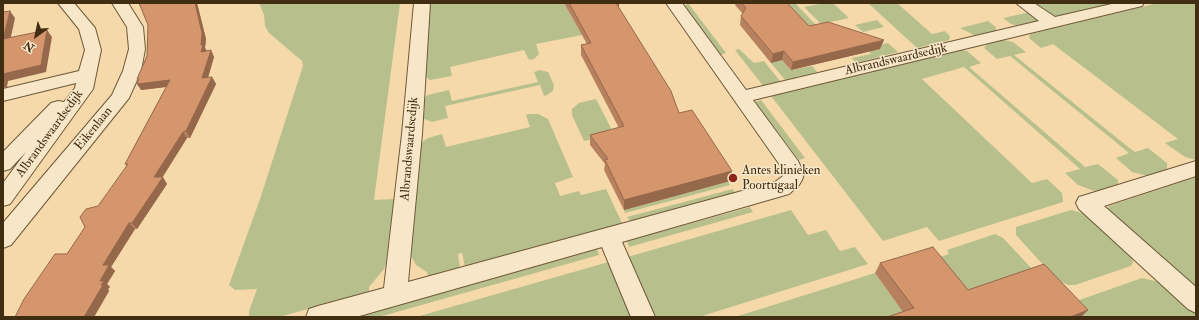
<!DOCTYPE html>
<html>
<head>
<meta charset="utf-8">
<style>
	body { margin:0 }
	#map { position:relative; width:1199px; height:320px; overflow:hidden; background:#f5d9ab; font-family:"IM FELL Double Pica",serif }
	canvas { display:block }
	.frame { position:absolute; inset:0; border:4px solid #412d12; pointer-events:none }
	.north { position:absolute; left:16px; top:16px; width:40px; height:40px; -webkit-text-stroke:3px #f8e6c8; paint-order:stroke; rotate:213deg; font-size:11px; font-weight:700; line-height:16px; text-align:center; color:#412d12 }
	.north::after { content:''; display:block; margin:auto; width:14px; height:18px; background:#412d12; clip-path:polygon(50% 0,100% 100%,50% 72%,0 100%) }
</style>
</head>
<body>
<div id="map">
<canvas width="1199" height="320"></canvas>
<div class="frame"></div>
<div class="north">N</div>
</div>
<script>
const g = document.querySelector('canvas').getContext('2d');
g.lineJoin = 'round';
function fill(path, color) { g.fillStyle = color; g.fill(path, 'evenodd'); }
const shape = rows => new Path2D(rows.map(r => 'M' + r).join(''));
function trace(path, color, width, dash) { g.strokeStyle = color; g.lineWidth = width; g.lineCap = dash ? 'butt' : 'round'; g.setLineDash(dash || []); g.stroke(path); }
function drawText(font, color, halo, rows, align = 'center') {
  g.font = font + ' "IM FELL Double Pica",serif'; g.lineWidth = 3; g.setLineDash([]); g.textBaseline = 'middle'; g.strokeStyle = halo; g.fillStyle = color; for (const [text, x, y, turn = 0] of rows) {
    g.save(); g.translate(x, y); g.rotate((+turn || 0) * Math.PI / 180); g.textAlign = isNaN(turn) ? turn : align; if (halo) g.strokeText(text, 0, 0); g.fillText(text, 0, 0); g.restore();
  }
}
const green = shape([
	[259,3,400,3,374,200,394,199,386,263,384,269,369,287,369,292,279,317,249,317,249,311,257,289,235,290,229,285,260,199,303,66,302,61,269,33,265,26,264,15],
	[430,3,564,3,582,35,536,44,539,54,534,59,529,60,524,50,450,67,452,76,430,80,425,76],
	[688,3,726,53,720,55,684,7],
	[787,3,795,3,816,25,809,26],
	[824,3,833,3,849,18,821,24,804,7],
	[868,3,897,3,932,34,945,31,950,36,949,40,917,48],
	[1032,3,1117,3,1057,17],
	[1158,3,1196,3,1196,160,1185,157,1165,143,1178,139,1053,44,1041,48,1029,38,1030,34],
	[1030,12,1038,19,1037,22,1018,26,1011,24,1003,18],
	[877,20,884,27,863,32,855,25],
	[988,21,996,27,996,32,976,36,960,28],
	[1004,40,1013,42,1026,52,1014,55,1127,146,1135,152,1148,148,1167,163,1167,170,1148,176,1132,172,1116,158,1129,153,1010,56,997,59,984,48,987,44],
	[888,43,898,52,856,63,852,58,871,54,865,48],
	[739,49,754,63,764,61,780,81,764,87,735,50],
	[962,50,967,51,981,63,969,67,1085,167,1098,164,1118,180,1118,184,1097,192,1078,185,1065,173,1080,169,964,67,922,79,1032,183,1047,179,1062,193,1063,202,939,241,927,227,883,241,771,96],
	[782,60,791,70,812,66,817,72,785,80,771,63],
	[540,70,548,72,554,85,553,91,547,95,544,96,540,85,445,106,448,118,432,122,422,118,424,98,428,95,449,90,452,101,538,82,534,72],
	[596,99,614,134,584,141,572,115,572,109,579,103],
	[761,100,805,158,799,160,755,102],
	[529,114,538,114,548,119,573,177,555,183,560,196,579,191,581,195,606,189,622,223,465,267,462,253,458,254,460,268,428,276,427,272,416,265,411,256,421,143,428,138,442,134,446,147,530,127,526,115],
	[1196,177,1196,294,1107,210,1109,206],
	[728,181,730,185,625,213,624,210],
	[733,189,735,193,630,221,627,217],
	[750,207,753,212,629,247,627,241],
	[791,210,808,235,826,230,840,251,855,247,868,264,699,317,649,317,624,258],
	[1071,210,1086,214,1131,255,1133,262,1131,266,1075,285,1068,285,1056,279,1016,235,1016,227],
	[995,234,1003,238,1036,273,961,299,930,260,949,254,947,250],
	[597,249,599,255,379,317,365,317,365,314],
	[612,261,635,317,416,317],
	[875,273,907,317,735,317],
	[1142,278,1164,283,1196,313,1196,317,1077,317,1065,305]
]);
const minor = shape([
	[58,3,74,3,95,28,101,50,93,89,10,204,3,206,3,183,26,152,10,169,3,171,3,152,51,103,58,101,64,102,75,88,76,83,3,101,3,89,79,71,85,50,79,29,58,3],
	[112,3,128,3,143,27,145,49,141,71,129,98,11,245,3,248,3,223,112,95,123,71,129,49,127,27,112,3],
	[414,3,430,3,422,134,408,282,775,182,783,176,782,168,666,3,682,3,746,90,1039,21,1016,3,1034,3,1055,17,1116,3,1144,3,1142,6,753,100,798,161,804,174,802,180,799,185,789,194,622,242,655,317,631,317,602,247,356,317,306,317,309,309,318,306,384,288,402,134,414,3],
	[1196,161,1196,176,1104,206,1196,287,1196,313,1188,309,1079,209,1076,203,1079,197,1196,161]
]);
const wall = shape([
	[138,3,197,3,206,39,205,48,207,51,211,50,214,57,208,78,212,77,216,84,190,138,187,138,162,177,167,184,137,229,135,229,111,267,115,271,107,284,110,287,108,289,109,291,94,317,15,317,67,254,85,227,98,206,127,167,125,164,166,87,141,90,138,81,137,79,147,56,148,25,141,7],
	[564,3,619,3,619,8,679,113,730,181,624,210,604,170,605,164,590,145,590,135,619,128,581,55,581,45,587,44],
	[736,3,787,3,809,26,880,49,791,70,782,60,771,63,740,25,741,16,743,14,735,5],
	[880,263,968,290,903,312,875,273]
]);
const shadedWall = shape([
	[195,3,197,3,206,39,205,48,207,51,201,52],
	[613,3,619,3,619,8],
	[10,11,15,18,9,46,3,39],
	[47,30,52,37,46,72,8,81,7,87,3,88,3,74],
	[884,40,880,49,791,70,793,62],
	[211,50,214,57,206,84,202,78],
	[784,51,782,60,771,63,773,54],
	[212,77,216,84,190,138,186,131],
	[170,80,174,86,141,90,137,84],
	[183,132,187,138,159,183,154,177],
	[732,171,730,181,624,210,624,200],
	[163,177,167,184,137,229,132,223],
	[129,223,135,229,111,267,115,271,107,284,110,287,108,289,109,291,94,317,84,317,100,281,103,265],
	[1088,310,1081,317,1070,317]
]);
const building = shape([
	[139,3,195,3,202,33,201,45,203,45,201,52,211,50,202,78,212,77,186,131,183,132,154,177,163,177,132,223,129,223,103,265,109,265,100,281,104,281,101,285,103,285,84,317,15,317,24,299,55,254,67,254,85,227,80,217,86,209,98,206,128,164,125,164,170,80,137,84,139,79,137,79,147,56,148,25,139,3],
	[569,3,616,3,671,91,679,113,692,110,732,171,624,200,605,160,608,159,590,135,624,126,581,45,591,43,569,3],
	[742,3,787,3,809,26,828,22,884,40,793,62,784,51,773,54,741,16,746,8,742,3],
	[10,11,3,39,47,30,41,65,3,74,3,12,10,11],
	[933,247,968,290,1044,264,1088,310,1070,317,887,317,914,308,880,263,933,247]
]);
const markers = [
	[733,178,5,"#8f2418"]
];
const streetNames = [
	["Albrandswaardsedijk",896,60,-13],
	["Eikenlaan",94,129,-51],
	["Albrandswaardsedijk",50,134,-54],
	["Albrandswaardsedijk",410,149,-85]
];
const poiNames = [
	["Antes klinieken",742,171],
	["Poortugaal",742,186]
];
fill(green, '#b7c08d');
trace(minor, '#6e5838', 2);
fill(minor, '#f8e6c8');
fill(wall, '#b7805e');
fill(shadedWall, '#95684c');
fill(building, '#d5956d');
trace(building, '#95684c', 1);
for (const [x, y, r, color] of markers) { const dot = new Path2D(); dot.arc(x, y, r, 0, 2 * Math.PI); g.fillStyle = color; g.fill(dot); trace(dot, '#f8e6c8', 1.5); }
drawText('13px', '#412d12', '#f8e6c8', streetNames);
drawText('13px', '#412d12', '#f8e6c8', poiNames, 'left');
</script>
</body>
</html>
